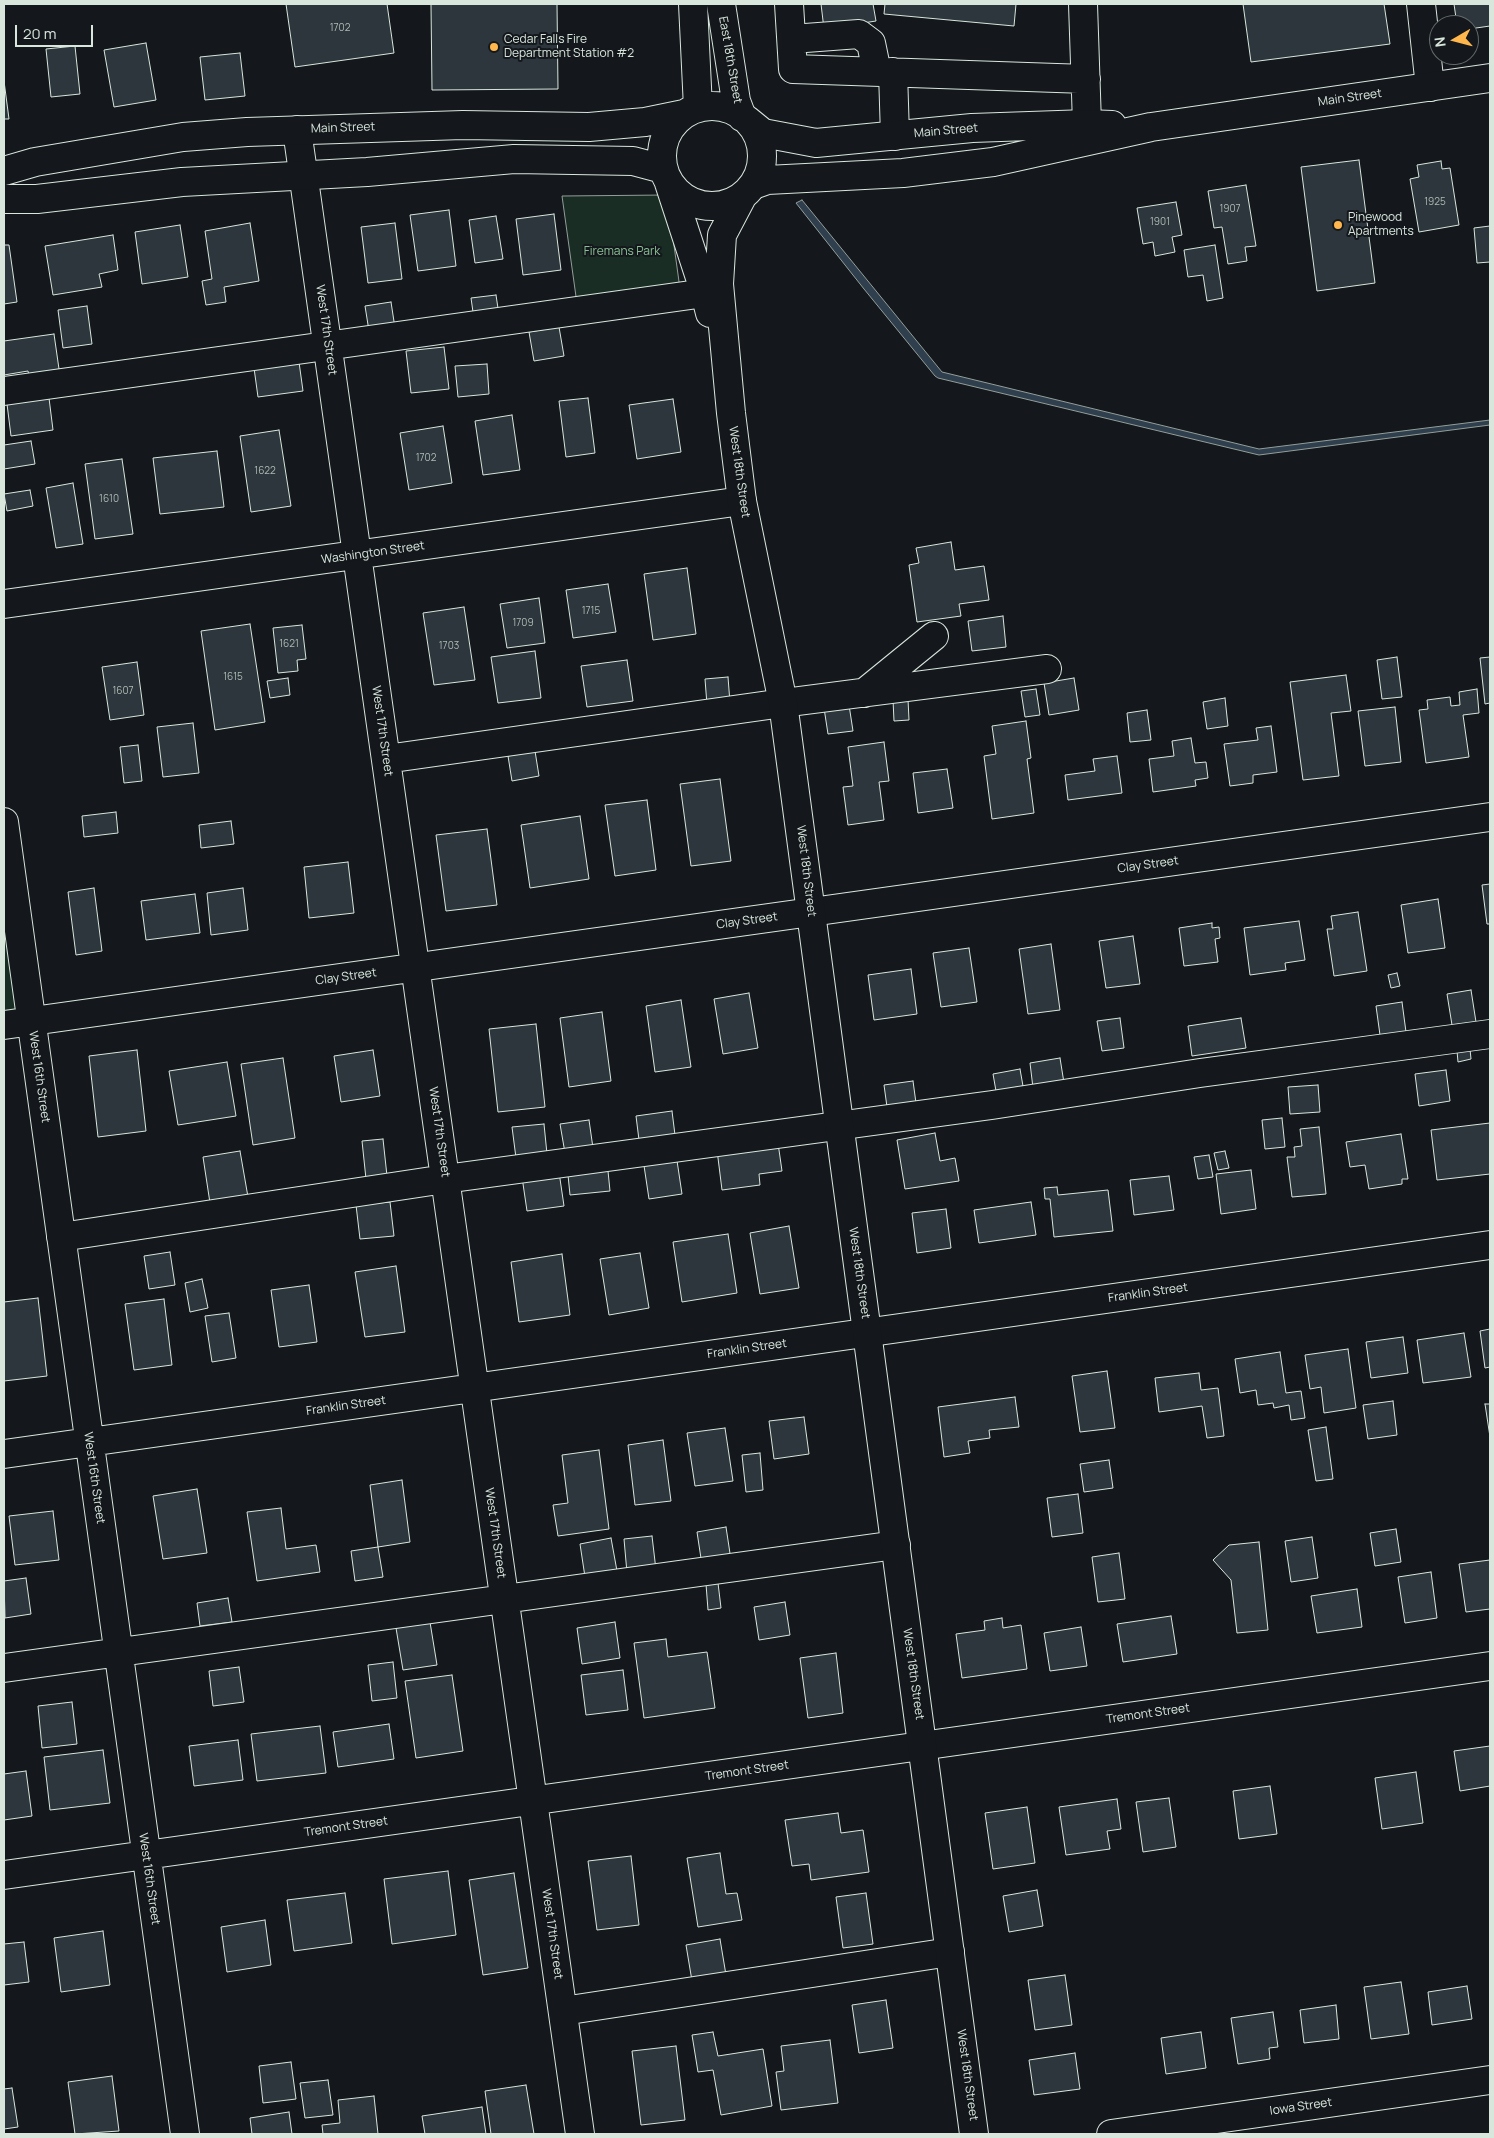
<!DOCTYPE html>
<html>
<head>
<meta charset="utf-8">
<style>
	body { margin:0 }
	#map { position:relative; width:1494px; height:2138px; overflow:hidden; background:#14181c; font-family:Manrope,sans-serif }
	canvas { display:block }
	.frame { position:absolute; inset:0; border:5px solid #d8e6dc; pointer-events:none }
	.north { position:absolute; left:1429px; top:15px; width:50px; height:50px; box-sizing:border-box; background:#14181c; border:1px solid #626a69; border-radius:50%; rotate:262deg; font-size:14px; font-weight:700; line-height:20px; text-align:center; color:#d8e6dc }
	.north::after { content:''; display:block; margin:auto; width:18px; height:22px; background:#ffb74d; clip-path:polygon(50% 0,100% 100%,50% 72%,0 100%) }
	.scale { position:absolute; left:15px; top:25px; width:78px; height:22px; box-sizing:border-box; border:2px solid #d8e6dc; border-top:0; padding-left:6px; font-size:15px; line-height:18px; white-space:nowrap; color:#d8e6dc; -webkit-text-stroke:4px #14181c; paint-order:stroke }
</style>
</head>
<body>
<div id="map">
<canvas width="1494" height="2138"></canvas>
<div class="frame"></div>
<div class="north">N</div>
<div class="scale">20 m</div>
</div>
<script>
const g = document.querySelector('canvas').getContext('2d');
g.lineJoin = 'round';
function fill(path, color) { g.fillStyle = color; g.fill(path, 'evenodd'); }
const shape = rows => new Path2D(rows.map(r => 'M' + r).join(''));
function trace(path, color, width, dash) { g.strokeStyle = color; g.lineWidth = width; g.lineCap = dash ? 'butt' : 'round'; g.setLineDash(dash || []); g.stroke(path); }
function drawText(font, color, halo, rows, align = 'center') {
  g.font = font + ' Manrope,sans-serif'; g.lineWidth = 4; g.setLineDash([]); g.textBaseline = 'middle'; g.strokeStyle = halo; g.fillStyle = color; for (const [text, x, y, turn = 0] of rows) {
    g.save(); g.translate(x, y); g.rotate((+turn || 0) * Math.PI / 180); g.textAlign = isNaN(turn) ? turn : align; if (halo) g.strokeText(text, 0, 0); g.fillText(text, 0, 0); g.restore();
  }
}
const green = shape([
	[667,195,681,296,578,311,562,196,667,195],
	[4,822,31,1021,4,1025,4,822]
]);
const water = shape([
	[802,200,942,372,1259,449,1490,420,1490,425,1259,455,938,378,935,376,864,289,796,203,802,200]
]);
const building = shape([
	[286,4,387,4,394,53,295,67,286,4],
	[431,4,557,4,558,89,432,90,431,4],
	[821,4,873,4,876,21,824,29,821,4],
	[885,4,1016,4,1014,26,884,14,885,4],
	[1243,4,1384,4,1390,44,1251,62,1243,4],
	[1454,4,1490,4,1490,26,1469,29,1469,25,1457,25,1454,4],
	[146,43,156,100,114,107,104,50,146,43],
	[75,46,80,94,51,97,46,49,75,46],
	[240,53,245,96,205,100,200,57,240,53],
	[4,81,9,119,4,119,4,81],
	[1359,160,1375,283,1317,291,1301,167,1359,160],
	[1441,161,1442,169,1450,168,1459,225,1419,232,1410,179,1419,177,1417,165,1441,161],
	[1246,185,1256,246,1245,247,1247,261,1228,264,1222,227,1214,228,1208,191,1246,185],
	[1176,202,1182,235,1172,237,1175,252,1155,256,1153,242,1143,244,1137,208,1176,202],
	[449,210,456,266,418,271,410,215,449,210],
	[554,214,561,270,523,275,516,219,554,214],
	[496,216,503,259,475,263,469,220,496,216],
	[250,223,259,281,224,287,226,302,206,305,202,281,212,279,205,231,250,223],
	[395,223,402,279,368,283,361,227,395,223],
	[180,225,188,277,142,284,135,232,180,225],
	[1490,226,1490,262,1477,263,1474,228,1490,226],
	[113,235,118,270,99,274,102,287,53,295,45,246,113,235],
	[4,245,9,245,17,302,4,304,4,245],
	[1215,245,1223,298,1207,301,1203,275,1188,277,1184,250,1215,245],
	[496,295,499,315,474,319,471,298,496,295],
	[391,302,395,328,369,331,365,306,391,302],
	[87,306,92,344,63,348,58,310,87,306],
	[559,327,564,356,534,361,529,332,559,327],
	[54,334,60,376,30,381,28,371,4,375,4,341,54,334],
	[444,347,449,389,411,393,406,351,444,347],
	[299,362,303,391,258,397,254,368,299,362],
	[487,364,489,394,458,397,455,366,487,364],
	[49,398,53,430,11,436,7,404,49,398],
	[588,398,595,453,566,457,559,401,588,398],
	[673,399,681,452,637,459,629,405,673,399],
	[512,415,520,470,483,475,475,421,512,415],
	[443,426,452,483,409,490,400,433,443,426],
	[279,430,291,506,251,512,240,436,279,430],
	[31,441,35,464,4,469,4,445,31,441],
	[217,451,224,507,160,514,153,458,217,451],
	[122,459,133,534,95,539,85,464,122,459],
	[73,483,83,544,56,548,46,488,73,483],
	[30,490,33,506,7,511,4,494,30,490],
	[951,542,955,570,984,566,989,600,959,604,961,616,917,622,909,565,919,563,916,548,951,542],
	[687,568,696,634,653,640,644,574,687,568],
	[608,584,616,632,573,638,566,590,608,584],
	[539,598,545,643,507,648,500,604,539,598],
	[464,607,475,680,434,685,423,613,464,607],
	[1003,616,1006,647,972,651,968,621,1003,616],
	[250,624,265,722,215,730,201,631,250,624],
	[302,625,306,659,297,660,298,671,278,673,273,628,302,625],
	[535,651,541,698,498,703,491,657,535,651],
	[1397,657,1402,697,1382,699,1377,660,1397,657],
	[1490,657,1490,703,1485,704,1480,658,1490,657],
	[627,660,633,701,587,707,581,666,627,660],
	[137,662,144,715,110,720,102,667,137,662],
	[1346,675,1351,711,1331,713,1339,776,1303,780,1290,682,1346,675],
	[728,677,730,703,707,705,705,679,728,677],
	[288,678,290,695,270,698,267,681,288,678],
	[1074,678,1079,710,1049,715,1044,683,1074,678],
	[1036,689,1040,715,1025,717,1021,691,1036,689],
	[1477,689,1479,713,1463,715,1469,757,1426,763,1419,710,1428,709,1427,700,1450,697,1451,706,1460,705,1459,692,1477,689],
	[1225,698,1228,726,1207,729,1203,702,1225,698],
	[908,699,909,720,894,721,893,700,908,699],
	[849,705,853,731,828,734,824,708,849,705],
	[1395,707,1401,762,1365,766,1358,711,1395,707],
	[1147,710,1151,740,1130,742,1127,713,1147,710],
	[1026,721,1031,758,1027,759,1034,813,992,819,984,756,996,754,992,726,1026,721],
	[193,723,199,773,163,777,157,727,193,723],
	[1271,726,1277,772,1253,775,1253,783,1230,786,1224,744,1258,740,1256,728,1271,726],
	[1191,738,1195,763,1206,762,1208,778,1195,780,1196,786,1153,792,1149,759,1174,756,1172,741,1191,738],
	[884,742,889,781,879,782,884,820,848,825,843,787,853,786,848,747,884,742],
	[138,745,142,781,124,783,120,747,138,745],
	[535,751,539,776,512,781,508,756,535,751],
	[1117,756,1122,793,1068,800,1065,775,1095,771,1093,759,1117,756],
	[947,769,953,808,918,813,913,773,947,769],
	[720,779,731,861,691,866,680,784,720,779],
	[647,800,656,870,615,876,605,805,647,800],
	[116,812,118,833,84,837,82,816,116,812],
	[580,816,589,879,530,888,521,825,580,816],
	[231,821,234,844,201,848,199,825,231,821],
	[487,829,497,905,446,911,436,835,487,829],
	[348,862,354,913,309,918,304,867,348,862],
	[1490,884,1490,924,1487,924,1482,885,1490,884],
	[94,888,102,951,76,955,68,892,94,888],
	[243,888,248,930,211,935,207,893,243,888],
	[195,894,200,933,146,940,141,901,195,894],
	[1438,899,1445,948,1408,953,1401,905,1438,899],
	[1358,912,1367,971,1334,976,1327,929,1333,929,1331,916,1358,912],
	[1299,921,1305,960,1285,963,1286,970,1250,975,1244,928,1299,921],
	[1212,923,1212,928,1219,927,1220,938,1215,939,1218,962,1184,966,1179,928,1212,923],
	[1133,936,1140,984,1106,988,1099,941,1133,936],
	[1051,944,1060,1010,1028,1014,1019,949,1051,944],
	[969,948,977,1002,941,1007,933,953,969,948],
	[911,969,917,1014,874,1020,868,975,911,969],
	[1397,973,1400,986,1391,988,1388,975,1397,973],
	[1471,990,1476,1022,1452,1025,1447,994,1471,990],
	[749,993,758,1048,723,1054,714,999,749,993],
	[681,1000,691,1067,655,1072,646,1006,681,1000],
	[1402,1002,1406,1032,1380,1035,1376,1006,1402,1002],
	[602,1012,611,1081,569,1087,560,1018,602,1012],
	[1120,1018,1124,1048,1102,1051,1097,1021,1120,1018],
	[1241,1018,1246,1048,1192,1056,1188,1026,1241,1018],
	[536,1024,545,1107,498,1112,489,1029,536,1024],
	[1470,1049,1471,1059,1458,1062,1457,1051,1470,1049],
	[137,1050,146,1131,98,1137,89,1056,137,1050],
	[373,1050,380,1096,341,1102,334,1056,373,1050],
	[283,1058,295,1138,253,1145,241,1064,283,1058],
	[1060,1058,1064,1083,1033,1088,1030,1063,1060,1058],
	[227,1062,236,1116,178,1125,169,1071,227,1062],
	[1020,1069,1023,1086,996,1091,993,1074,1020,1069],
	[1446,1070,1450,1101,1419,1106,1415,1074,1446,1070],
	[913,1081,916,1103,887,1107,884,1085,913,1081],
	[1318,1085,1320,1112,1290,1114,1288,1087,1318,1085],
	[672,1111,675,1135,639,1140,636,1116,672,1111],
	[1282,1118,1285,1147,1265,1149,1262,1120,1282,1118],
	[589,1120,593,1148,565,1153,560,1124,589,1120],
	[1490,1123,1490,1174,1437,1180,1431,1130,1490,1123],
	[544,1124,547,1154,516,1158,512,1127,544,1124],
	[1319,1127,1326,1194,1292,1197,1287,1157,1295,1157,1294,1147,1302,1146,1300,1129,1319,1127],
	[935,1133,940,1161,955,1158,959,1181,905,1189,897,1140,935,1133],
	[1401,1134,1408,1179,1402,1179,1402,1184,1369,1189,1365,1165,1350,1167,1346,1142,1401,1134],
	[383,1139,387,1176,366,1179,362,1141,383,1139],
	[778,1143,782,1171,759,1174,760,1185,722,1190,717,1150,778,1143],
	[240,1151,248,1197,210,1203,203,1157,240,1151],
	[1225,1151,1229,1168,1218,1170,1214,1153,1225,1151],
	[676,1154,682,1194,649,1199,643,1159,676,1154],
	[1209,1155,1213,1177,1198,1179,1194,1157,1209,1155],
	[1251,1170,1256,1209,1221,1214,1216,1174,1251,1170],
	[608,1171,610,1191,570,1195,568,1175,608,1171],
	[559,1172,564,1206,527,1211,522,1177,559,1172],
	[1169,1176,1174,1210,1134,1215,1130,1180,1169,1176],
	[1057,1187,1058,1195,1108,1190,1113,1231,1054,1237,1050,1199,1045,1199,1044,1188,1057,1187],
	[390,1202,394,1236,360,1239,356,1205,390,1202],
	[1031,1202,1036,1235,979,1243,974,1210,1031,1202],
	[946,1209,951,1248,917,1253,912,1213,946,1209],
	[789,1226,799,1288,760,1294,750,1233,789,1226],
	[728,1234,737,1293,682,1302,673,1242,728,1234],
	[170,1252,175,1285,149,1289,144,1256,170,1252],
	[640,1253,649,1308,609,1315,600,1259,640,1253],
	[562,1254,570,1315,519,1322,511,1262,562,1254],
	[396,1266,405,1332,365,1337,355,1272,396,1266],
	[202,1279,208,1308,190,1312,185,1283,202,1279],
	[309,1285,317,1342,279,1347,271,1290,309,1285],
	[38,1298,47,1376,4,1381,4,1302,38,1298],
	[164,1299,172,1365,134,1370,125,1304,164,1299],
	[229,1313,236,1358,212,1362,205,1316,229,1313],
	[1490,1329,1490,1367,1485,1368,1480,1331,1490,1329],
	[1464,1333,1471,1377,1423,1383,1417,1340,1464,1333],
	[1403,1337,1408,1373,1371,1378,1366,1342,1403,1337],
	[1348,1349,1356,1408,1324,1413,1321,1387,1310,1389,1305,1355,1348,1349],
	[1280,1352,1286,1393,1301,1391,1305,1418,1291,1420,1289,1405,1274,1408,1273,1403,1258,1405,1256,1390,1240,1393,1235,1359,1280,1352],
	[1107,1371,1115,1428,1080,1432,1072,1376,1107,1371],
	[1199,1373,1201,1390,1218,1388,1224,1436,1207,1438,1202,1406,1159,1412,1155,1378,1199,1373],
	[1015,1397,1019,1427,989,1430,990,1438,968,1441,970,1453,944,1457,938,1407,1015,1397],
	[1393,1401,1397,1435,1368,1439,1363,1405,1393,1401],
	[1485,1404,1490,1404,1490,1437,1485,1404],
	[804,1417,809,1454,774,1459,769,1421,804,1417],
	[1326,1427,1333,1479,1316,1481,1308,1430,1326,1427],
	[725,1428,733,1481,695,1486,687,1433,725,1428],
	[663,1440,671,1501,635,1505,628,1445,663,1440],
	[599,1450,609,1529,558,1536,553,1505,568,1503,562,1455,599,1450],
	[760,1453,763,1490,746,1492,742,1455,760,1453],
	[1109,1460,1113,1488,1084,1492,1080,1464,1109,1460],
	[402,1480,410,1542,378,1547,370,1485,402,1480],
	[197,1489,207,1553,163,1559,153,1496,197,1489],
	[1078,1494,1083,1533,1052,1537,1047,1498,1078,1494],
	[281,1508,286,1549,316,1545,320,1572,257,1581,247,1512,281,1508],
	[53,1511,59,1560,15,1565,9,1516,53,1511],
	[726,1527,731,1560,702,1565,697,1532,726,1527],
	[1396,1529,1401,1562,1375,1566,1370,1533,1396,1529],
	[652,1536,656,1570,627,1573,624,1539,652,1536],
	[1312,1537,1318,1578,1291,1582,1285,1541,1312,1537],
	[611,1538,617,1571,585,1577,580,1544,611,1538],
	[1259,1542,1268,1630,1237,1633,1231,1580,1213,1560,1229,1545,1259,1542],
	[378,1547,383,1577,355,1581,351,1551,378,1547],
	[1119,1553,1125,1599,1098,1602,1092,1557,1119,1553],
	[1490,1560,1490,1609,1466,1612,1459,1564,1490,1560],
	[1431,1572,1437,1618,1405,1623,1398,1577,1431,1572],
	[26,1578,31,1614,5,1618,4,1581,26,1578],
	[718,1583,721,1608,708,1610,706,1584,718,1583],
	[1357,1589,1362,1627,1317,1633,1311,1596,1357,1589],
	[228,1598,232,1622,200,1626,197,1603,228,1598],
	[785,1602,790,1635,759,1640,754,1607,785,1602],
	[1171,1616,1177,1654,1123,1662,1117,1624,1171,1616],
	[1002,1618,1003,1628,1021,1625,1027,1669,962,1678,956,1634,985,1630,984,1621,1002,1618],
	[430,1622,437,1665,403,1670,396,1628,430,1622],
	[615,1622,620,1658,582,1664,577,1628,615,1622],
	[1081,1627,1087,1666,1050,1671,1044,1633,1081,1627],
	[666,1639,668,1657,707,1652,715,1708,644,1718,634,1643,666,1639],
	[836,1653,843,1713,808,1718,800,1658,836,1653],
	[393,1662,397,1698,372,1701,368,1665,393,1662],
	[239,1667,244,1702,213,1706,209,1671,239,1667],
	[623,1670,628,1710,586,1715,581,1675,623,1670],
	[452,1675,463,1751,416,1758,405,1681,452,1675],
	[72,1702,77,1744,42,1748,38,1706,72,1702],
	[389,1724,394,1759,338,1767,333,1732,389,1724],
	[320,1726,326,1773,257,1781,251,1734,320,1726],
	[238,1740,243,1780,194,1786,189,1746,238,1740],
	[1490,1746,1490,1786,1460,1791,1454,1751,1490,1746],
	[103,1750,110,1803,50,1810,44,1757,103,1750],
	[26,1771,32,1816,4,1820,4,1774,26,1771],
	[1416,1772,1423,1823,1382,1829,1375,1778,1416,1772],
	[1270,1786,1277,1834,1239,1839,1233,1791,1270,1786],
	[1169,1798,1176,1847,1143,1852,1136,1802,1169,1798],
	[1117,1799,1121,1829,1107,1831,1110,1849,1066,1855,1059,1807,1117,1799],
	[1027,1807,1035,1863,993,1869,985,1813,1027,1807],
	[838,1813,841,1833,863,1830,869,1872,811,1880,809,1864,792,1866,785,1820,838,1813],
	[720,1853,726,1894,737,1893,742,1920,698,1927,687,1858,720,1853],
	[631,1856,639,1925,597,1930,588,1861,631,1856],
	[448,1871,456,1935,392,1944,384,1879,448,1871],
	[514,1873,528,1968,483,1975,469,1880,514,1873],
	[1037,1890,1043,1926,1009,1932,1003,1896,1037,1890],
	[345,1893,352,1943,294,1951,287,1900,345,1893],
	[866,1893,873,1944,843,1948,836,1897,866,1893],
	[265,1920,271,1965,227,1972,221,1927,265,1920],
	[103,1931,110,1985,61,1992,54,1938,103,1931],
	[720,1939,726,1975,692,1981,686,1945,720,1939],
	[24,1942,29,1982,4,1985,4,1944,24,1942],
	[1065,1975,1072,2025,1035,2030,1028,1980,1065,1975],
	[1401,1982,1409,2034,1371,2039,1364,1987,1401,1982],
	[1467,1986,1472,2019,1432,2025,1428,1992,1467,1986],
	[886,2000,893,2048,859,2053,852,2005,886,2000],
	[1336,2005,1339,2039,1304,2043,1300,2010,1336,2005],
	[1273,2012,1278,2047,1269,2048,1270,2059,1238,2064,1231,2018,1273,2012],
	[713,2032,718,2056,763,2049,772,2106,721,2115,713,2070,698,2072,692,2035,713,2032],
	[1201,2032,1206,2068,1166,2074,1161,2038,1201,2032],
	[830,2040,838,2103,781,2110,776,2072,784,2071,781,2046,830,2040],
	[676,2046,685,2120,641,2125,632,2051,676,2046],
	[1075,2053,1080,2089,1034,2095,1029,2060,1075,2053],
	[291,2062,296,2099,263,2103,259,2066,291,2062],
	[112,2076,119,2131,75,2134,68,2082,112,2076],
	[328,2080,333,2115,305,2118,300,2083,328,2080],
	[526,2085,534,2134,491,2134,485,2091,526,2085],
	[12,2088,18,2127,4,2129,4,2089,12,2088],
	[374,2096,378,2134,323,2134,322,2125,340,2123,338,2100,374,2096],
	[482,2107,486,2134,425,2134,422,2116,482,2107],
	[289,2112,292,2134,252,2134,250,2118,289,2112]
]);
const minor = shape([
	[789,4,793,69,1086,79],
	[1083,4,1087,124],
	[1421,4,1430,87],
	[792,39,859,34,871,43,877,72],
	[893,72,895,136],
	[297,130,580,2134],
	[4,391,705,293],
	[4,604,742,501],
	[864,693,934,636],
	[386,759,783,703,1047,669],
	[4,822,185,2134],
	[4,1025,1490,817],
	[61,1237,445,1179,992,1105,1200,1073,1490,1034],
	[4,1454,1490,1245],
	[4,1668,896,1545],
	[4,1875,1490,1666],
	[563,2011,950,1952],
	[1111,2134,1490,2080]
]);
const major = shape([
	[693,4,698,108],
	[721,4,736,101,742,117],
	'662 156a50 50 0 1 1 100 0a50 50 0 1 1-100 0Z',
	[747,120,763,133,816,143,972,128,1087,124,1112,125],
	[4,171,35,162,183,137,247,132,463,125,589,127,645,122,684,114],
	[669,183,705,293,710,313],
	[753,185,767,180,903,173,993,162,1151,127,1490,78],
	[742,197,722,235,719,284,731,413,742,501,783,703,974,2134],
	[4,199,37,199,182,182,367,172,514,159,633,161,663,169]
]);
const markers = [
	[494,47,5,"#ffb74d"],
	[1338,225,5,"#ffb74d"]
];
const numberNames = [
	["1702",340,28],
	["1925",1435,202],
	["1907",1230,209],
	["1901",1160,222],
	["1702",426,458],
	["1622",265,471],
	["1610",109,499],
	["1715",591,611],
	["1709",523,623],
	["1621",289,644],
	["1703",449,646],
	["1615",233,677],
	["1607",123,691]
];
const poiNames = [
	["Cedar Falls Fire",504,40],
	["Department Station #2",504,54],
	["Pinewood",1348,218],
	["Apartments",1348,232]
];
const streetNames = [
	["East 18th Street",730,60,80],
	["Main Street",1350,98,-8],
	["Main Street",343,128,-2],
	["Main Street",946,131,-5],
	["West 17th Street",326,330,82],
	["West 18th Street",739,472,82],
	["Washington Street",373,553,-8],
	["West 17th Street",382,731,82],
	["Clay Street",1148,865,-8],
	["West 18th Street",806,871,83],
	["Clay Street",747,921,-8],
	["Clay Street",346,977,-8],
	["West 16th Street",39,1077,82],
	["West 17th Street",439,1132,82],
	["West 18th Street",859,1273,82],
	["Franklin Street",1148,1293,-8],
	["Franklin Street",747,1349,-8],
	["Franklin Street",346,1406,-8],
	["West 16th Street",94,1478,82],
	["West 17th Street",495,1533,82],
	["West 18th Street",913,1674,82],
	["Tremont Street",1148,1714,-8],
	["Tremont Street",747,1771,-8],
	["Tremont Street",346,1827,-8],
	["West 16th Street",149,1879,82],
	["West 17th Street",552,1934,82],
	["West 18th Street",967,2075,82],
	["Iowa Street",1301,2107,-8]
];
const parkNames = [
	["Firemans Park",622,252]
];
fill(green, '#1a2d24');
trace(green, '#939e99', 1);
fill(water, '#2f3f4d');
trace(water, '#939e99', 1);
fill(building, '#2c363c');
trace(building, '#d8e6dc', 1);
trace(minor, '#d8e6dc', 30);
trace(major, '#d8e6dc', 30);
trace(minor, '#14181c', 28);
trace(major, '#14181c', 28);
for (const [x, y, r, color] of markers) { const dot = new Path2D(); dot.arc(x, y, r, 0, 2 * Math.PI); g.fillStyle = color; g.fill(dot); trace(dot, '#14181c', 2); }
drawText('10px', '#adbab4', null, numberNames);
drawText('12px', '#d8e6dc', '#14181c', poiNames, 'left');
drawText('12px', '#d8e6dc', '#14181c', streetNames);
drawText('12px', '#8ac095', '#14181c', parkNames);
</script>
</body>
</html>
